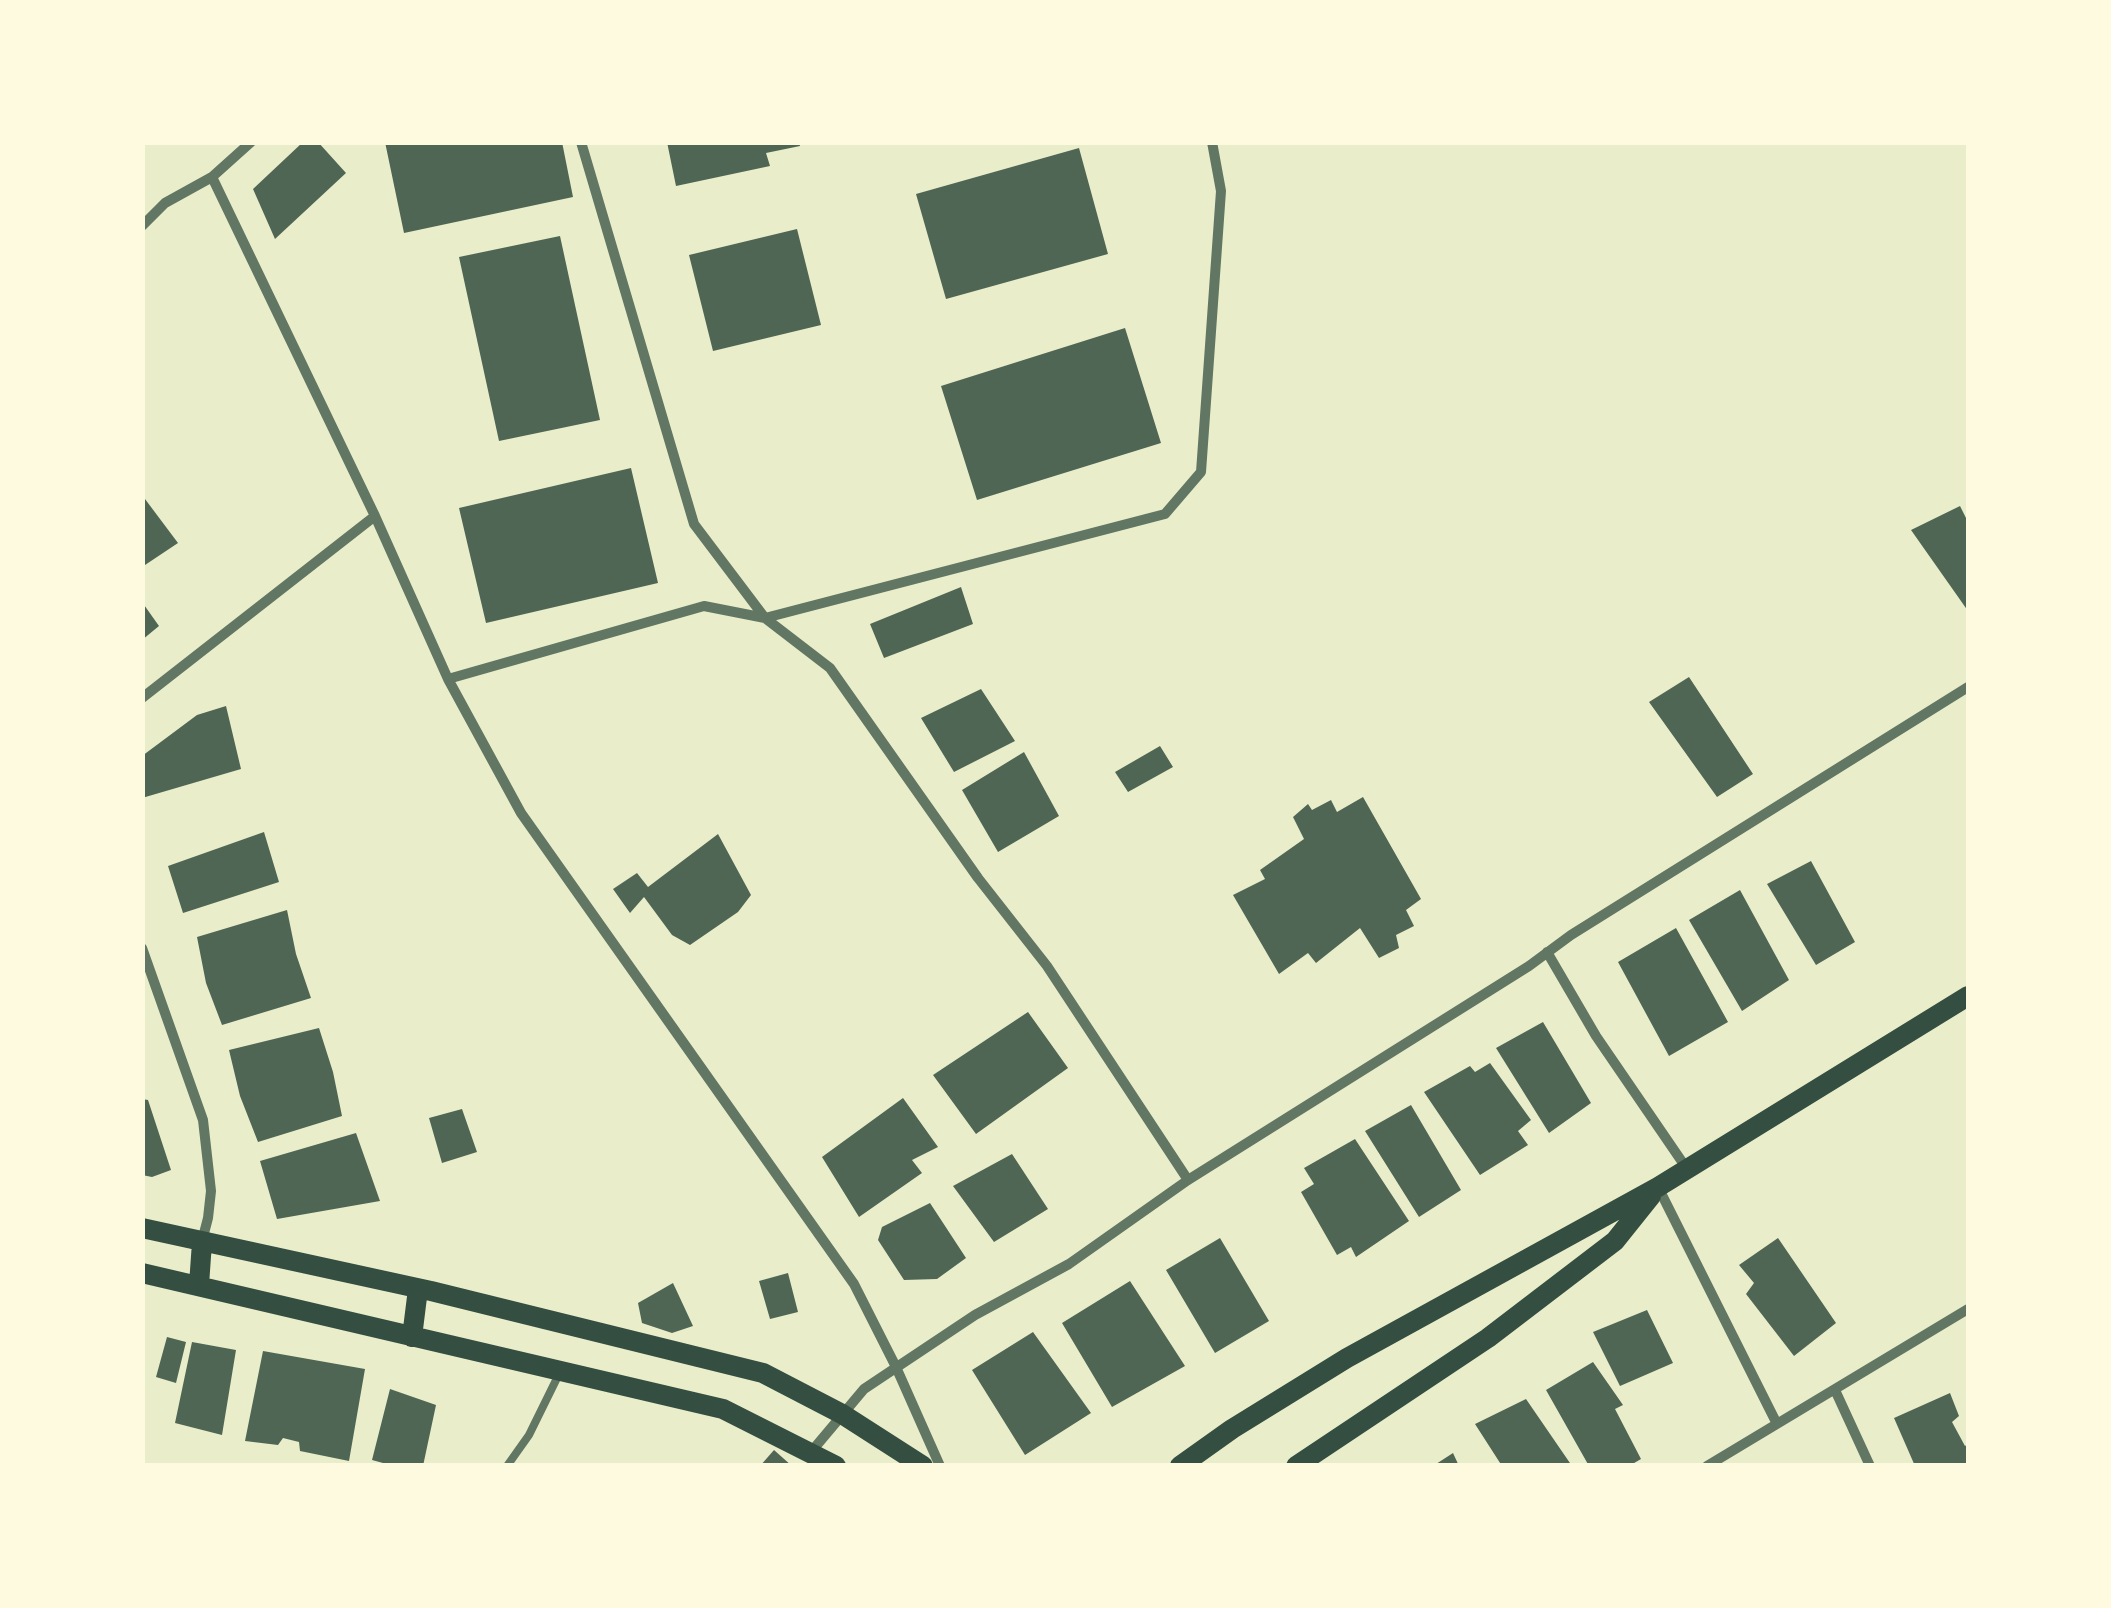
<!DOCTYPE html>
<html>
<head>
<meta charset="utf-8">
<style>
	body { margin:0 }
	#map { position:relative; width:2111px; height:1608px; overflow:hidden; background:#e9edc9; font-family:Signika,sans-serif }
	canvas { display:block }
	.frame { position:absolute; inset:0; border:145px solid #fefae0; pointer-events:none }
</style>
</head>
<body>
<div id="map">
<canvas width="2111" height="1608"></canvas>
<div class="frame"></div>
</div>
<script>
const g = document.querySelector('canvas').getContext('2d');
g.lineJoin = 'round';
function fill(path, color) { g.fillStyle = color; g.fill(path, 'evenodd'); }
const shape = rows => new Path2D(rows.map(r => 'M' + r).join(''));
function trace(path, color, width, dash) { g.strokeStyle = color; g.lineWidth = width; g.lineCap = dash ? 'butt' : 'round'; g.setLineDash(dash || []); g.stroke(path); }
const building = shape([
	[303,142,318,142,346,173,275,239,253,189],
	[385,142,562,142,573,197,404,233],
	[667,142,799,142,800,146,766,153,770,166,676,186],
	[1079,148,1108,254,946,299,916,194],
	[797,229,821,325,713,351,689,255],
	[560,236,600,420,499,441,459,257],
	[1125,328,1161,443,977,500,941,386],
	[631,468,658,583,486,623,459,508],
	[142,495,178,543,142,567],
	[1960,506,1968,522,1968,611,1911,530],
	[961,587,973,624,884,658,870,624],
	[142,602,159,626,142,640],
	[1689,677,1753,774,1717,797,1649,702],
	[981,689,1015,741,954,772,921,718],
	[226,706,241,769,142,798,142,756,197,715],
	[1160,746,1173,767,1128,792,1115,772],
	[1024,752,1059,816,998,852,962,790],
	[1363,797,1421,899,1406,910,1414,926,1396,935,1399,948,1379,958,1360,928,1316,963,1308,953,1279,974,1233,895,1265,879,1260,870,1304,839,1293,817,1308,804,1312,810,1331,800,1337,812],
	[264,832,279,882,183,913,168,866],
	[718,834,751,895,738,912,690,945,672,935,644,897,630,913,613,889,637,873,648,887],
	[1811,861,1855,942,1816,965,1767,884],
	[1740,890,1789,980,1742,1011,1689,920],
	[287,910,296,954,311,998,222,1025,206,983,197,937],
	[1676,928,1728,1022,1669,1056,1618,962],
	[1028,1012,1068,1068,976,1134,933,1075],
	[1543,1022,1591,1103,1549,1133,1496,1048],
	[319,1028,333,1072,342,1116,258,1142,240,1096,229,1050],
	[1490,1063,1531,1120,1518,1131,1528,1145,1480,1175,1424,1092,1470,1066,1475,1072],
	[903,1098,938,1147,912,1160,922,1173,859,1217,822,1157],
	[142,1099,148,1100,171,1170,152,1177,142,1175],
	[1411,1105,1461,1190,1419,1217,1365,1131],
	[462,1109,477,1152,442,1163,429,1118],
	[356,1133,380,1201,277,1219,260,1161],
	[1355,1139,1409,1221,1356,1257,1351,1247,1337,1255,1301,1192,1314,1184,1304,1168],
	[1012,1154,1048,1209,994,1242,953,1186],
	[930,1203,966,1258,937,1279,904,1280,878,1240,882,1227],
	[1220,1238,1269,1321,1215,1353,1166,1270],
	[1778,1238,1836,1323,1794,1356,1746,1294,1754,1283,1739,1265],
	[788,1273,798,1312,770,1319,759,1281],
	[1130,1281,1185,1366,1112,1407,1062,1323],
	[673,1283,693,1326,672,1333,642,1323,638,1303],
	[1647,1310,1673,1363,1620,1386,1593,1332],
	[1033,1332,1091,1413,1025,1455,972,1370],
	[167,1337,186,1342,176,1383,156,1377],
	[192,1342,236,1350,222,1435,175,1423],
	[263,1351,365,1369,349,1461,300,1451,299,1442,283,1438,278,1445,245,1441],
	[1593,1362,1623,1405,1615,1409,1641,1459,1629,1466,1589,1466,1546,1390],
	[390,1389,436,1405,423,1466,394,1466,372,1460],
	[1950,1393,1959,1416,1952,1422,1965,1446,1968,1444,1968,1466,1915,1466,1894,1418],
	[1526,1399,1572,1466,1502,1466,1475,1424],
	[774,1450,792,1466,760,1466],
	[1453,1453,1459,1466,1433,1466]
]);
const service = shape([
	[507,1466,529,1435,559,1374]
]);
const minor = shape([
	[581,142,694,524,765,618,830,668,978,878,1047,966,1188,1180],
	[212,177,375,516,448,679,521,813,854,1284,896,1367,940,1466],
	[142,226,165,203,212,177,251,142],
	[448,679,704,606,765,618,1165,514,1201,472,1221,191,1212,142],
	[142,698,375,516],
	[142,948,203,1120,211,1191,208,1218,202,1241],
	[1547,952,1596,1036,1687,1169],
	[1658,1187,1776,1422],
	[1835,1390,1870,1466],
	[811,1452,864,1389,975,1315,1069,1264,1188,1180,1529,966,1571,935,1968,687],
	[1707,1466,1968,1309]
]);
const secondary = shape([
	[142,1228,431,1291,763,1373,842,1414,923,1466],
	[142,1273,723,1409,836,1466],
	[199,1285,202,1242],
	[412,1337,418,1289],
	[1180,1466,1232,1429,1347,1358,1658,1187,1968,996],
	[1296,1466,1488,1338,1615,1241,1651,1196]
]);
fill(building, '#4f6655');
trace(service, '#617663', 8);
trace(minor, '#617663', 10);
trace(secondary, '#344e41', 20);
</script>
</body>
</html>
